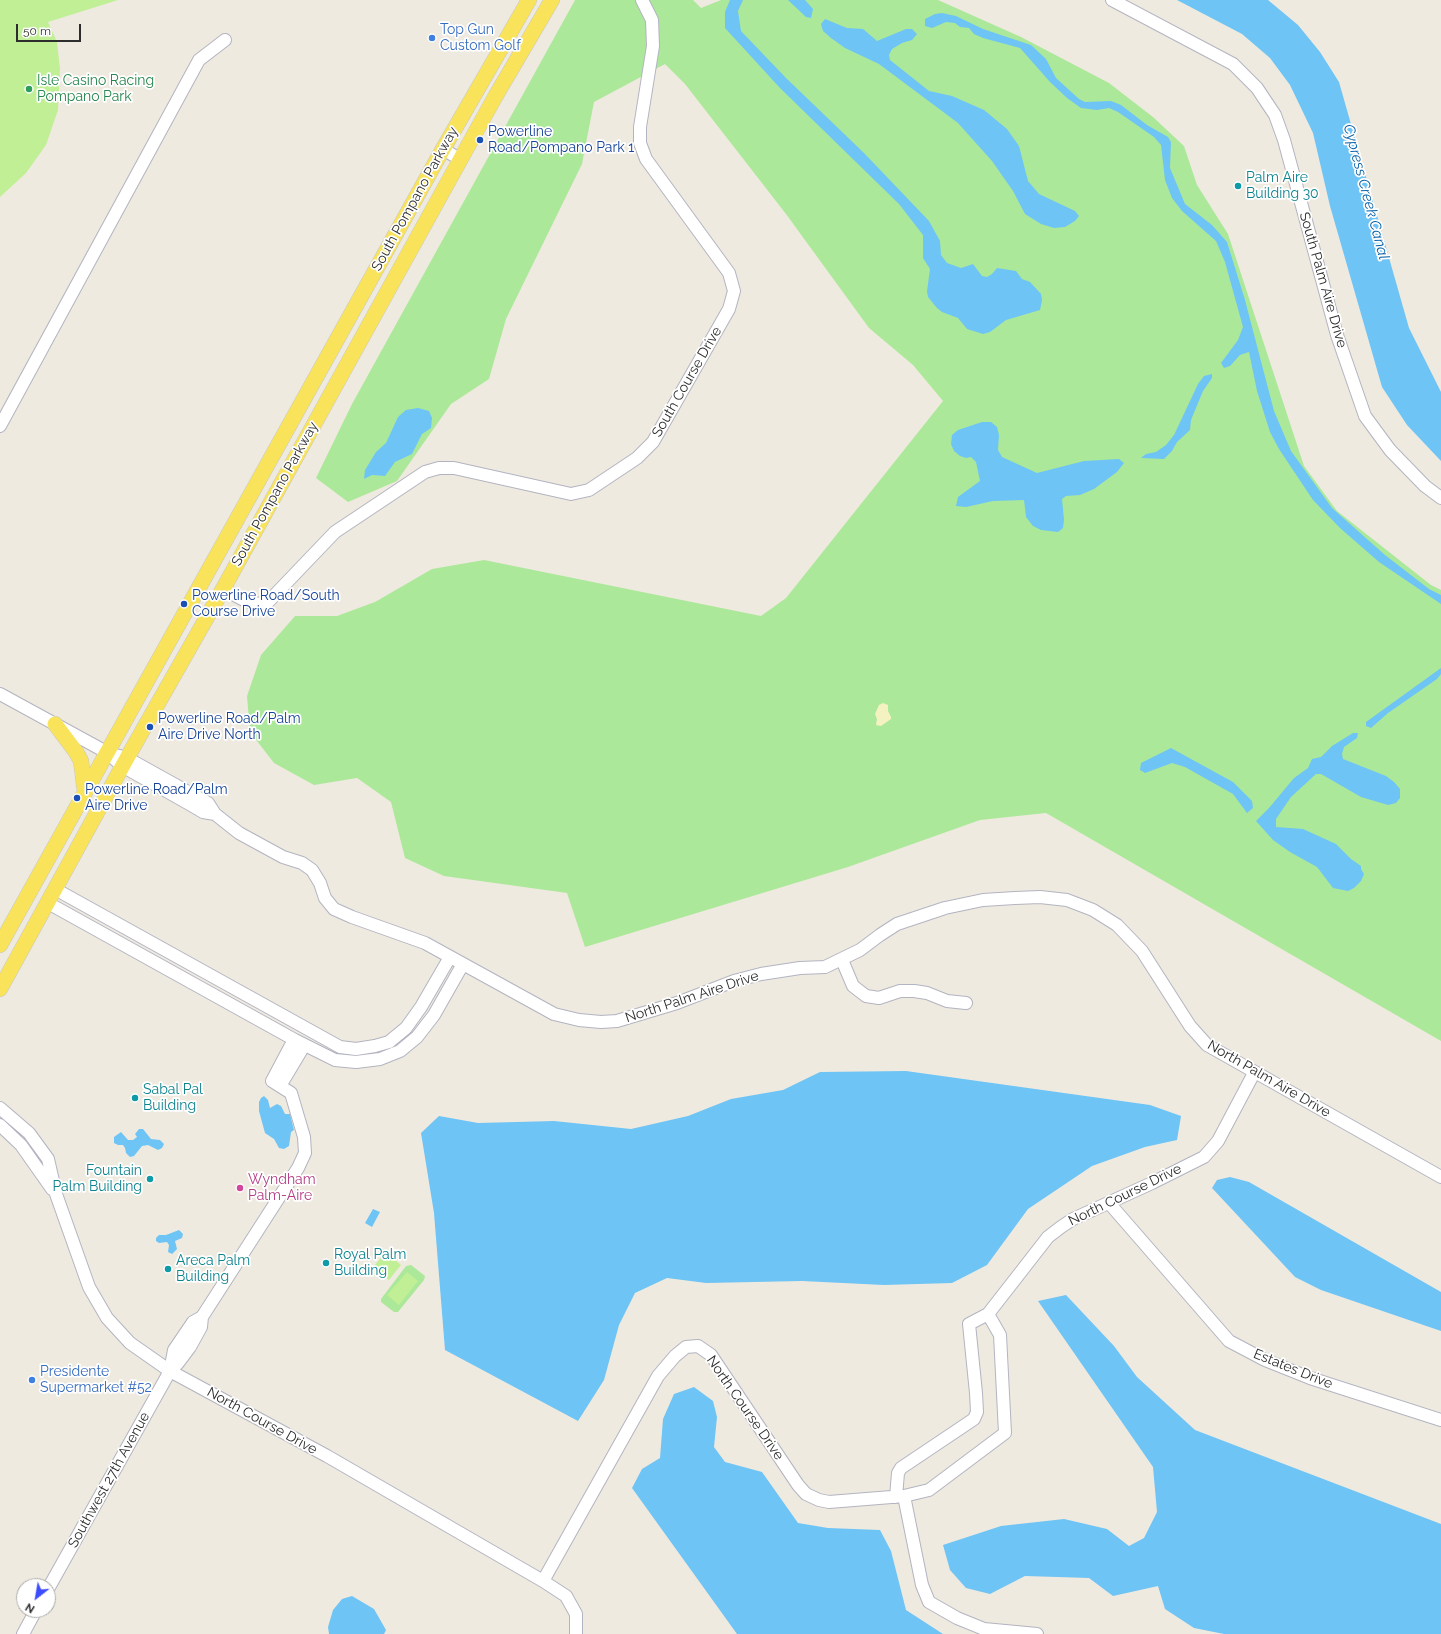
<!DOCTYPE html>
<html>
<head>
<meta charset="utf-8">
<style>
	body { margin:0 }
	#map { position:relative; width:1441px; height:1634px; overflow:hidden; background:#efeadf; font-family:Raleway,sans-serif }
	canvas { display:block }
	.north { position:absolute; left:16px; top:1578px; width:40px; height:40px; box-sizing:border-box; background:#fff; border:1px solid #ababab; border-radius:50%; rotate:211deg; font-size:11px; font-weight:700; line-height:16px; text-align:center; color:#2d2d2d }
	.north::after { content:''; display:block; margin:auto; width:14px; height:18px; background:#3c4dff; clip-path:polygon(50% 0,100% 100%,50% 72%,0 100%) }
	.scale { position:absolute; left:16px; top:24px; width:65px; height:18px; box-sizing:border-box; border:2px solid #2d2d2d; border-top:0; padding-left:5px; font-size:12px; line-height:14px; white-space:nowrap; color:#2d2d2d; -webkit-text-stroke:3px #fff; paint-order:stroke }
</style>
</head>
<body>
<div id="map">
<canvas width="1441" height="1634"></canvas>
<div class="north">N</div>
<div class="scale">50 m</div>
</div>
<script>
const g = document.querySelector('canvas').getContext('2d');
g.lineJoin = 'round';
function fill(path, color) { g.fillStyle = color; g.fill(path, 'evenodd'); }
const shape = rows => new Path2D(rows.map(r => 'M' + r).join(''));
function trace(path, color, width, dash) { g.strokeStyle = color; g.lineWidth = width; g.lineCap = dash ? 'butt' : 'round'; g.setLineDash(dash || []); g.stroke(path); }
function drawText(font, color, halo, rows, align = 'center') {
  g.font = font + ' Raleway,sans-serif'; g.lineWidth = 3.5; g.setLineDash([]); g.textBaseline = 'middle'; g.strokeStyle = halo; g.fillStyle = color; for (const [text, x, y, turn = 0] of rows) {
    g.save(); g.translate(x, y); g.rotate((+turn || 0) * Math.PI / 180); g.textAlign = isNaN(turn) ? turn : align; if (halo) g.strokeText(text, 0, 0); g.fillText(text, 0, 0); g.restore();
  }
}
const green = shape([
	[575,0,693,0,701,8,721,0,938,0,1021,37,1109,83,1153,117,1184,146,1197,185,1228,234,1304,466,1337,511,1431,585,1441,590,1441,1041,1046,813,980,820,848,867,585,947,567,893,444,876,405,858,391,802,357,778,314,785,274,763,250,732,247,696,261,655,295,616,337,616,375,602,432,569,484,560,761,616,786,598,943,401,913,365,869,328,786,214,685,84,665,64,594,102,582,164,506,319,489,379,451,404,397,481,348,502,316,478,352,404],
	[411,1265,425,1276,424,1280,398,1312,394,1312,381,1302,381,1299,406,1266]
]);
const sand = shape([
	[883,703,888,705,888,711,891,717,891,719,881,726,876,725,877,719,875,714,879,705]
]);
const pitch = shape([
	[0,0,118,0,48,22,57,42,60,69,58,110,46,145,26,173,0,197],
	[386,1252,401,1265,389,1280,373,1267],
	[407,1272,418,1281,399,1305,387,1295]
]);
const water = shape([
	[730,0,743,0,738,11,741,31,786,78,864,153,929,221,940,241,941,255,947,263,961,268,973,264,982,276,987,277,992,274,997,268,1016,271,1022,279,1030,282,1041,294,1042,300,1040,310,1006,320,990,332,983,334,967,329,958,318,942,312,937,308,928,297,927,291,930,269,923,258,923,235,899,204,780,88,725,28,725,12],
	[788,0,805,0,813,9,811,18,806,17],
	[1177,0,1268,0,1298,25,1320,52,1339,82,1409,328,1441,392,1441,461,1407,425,1382,387,1330,206,1313,133,1290,85,1270,58,1242,34],
	[942,13,956,16,983,29,1031,45,1046,59,1056,78,1079,99,1085,102,1111,101,1121,105,1147,125,1168,137,1171,142,1170,168,1185,204,1212,225,1227,242,1245,300,1274,411,1291,451,1332,508,1385,555,1429,589,1441,595,1441,604,1379,562,1340,528,1313,500,1279,449,1270,432,1257,391,1249,352,1240,355,1230,366,1224,368,1221,363,1238,340,1243,327,1225,262,1216,241,1182,211,1172,198,1165,180,1161,145,1154,137,1118,112,1109,108,1097,110,1081,108,1067,98,1050,82,1020,48,983,38,974,34,969,28,960,27,955,23,946,22,932,28,925,26,925,19,935,14],
	[825,19,847,28,863,29,877,41,906,29,912,29,917,34,912,40,902,43,892,49,889,55,890,60,929,91,952,96,984,110,1007,129,1019,146,1028,181,1039,194,1075,211,1079,216,1075,221,1065,227,1054,228,1041,224,1025,214,1013,191,992,161,958,123,879,64,845,48,831,38,823,31,821,24],
	[1212,374,1212,378,1203,391,1191,420,1190,430,1177,442,1172,451,1164,459,1141,458,1146,454,1156,452,1166,445,1174,435,1198,384,1204,376],
	[418,408,429,411,432,418,431,428,422,434,412,454,395,462,385,476,372,475,364,479,365,470,376,452,386,443,398,417,406,410],
	[982,422,991,422,997,427,999,435,998,450,1002,457,1037,473,1084,461,1119,459,1124,463,1117,472,1094,489,1080,495,1066,496,1062,499,1064,520,1063,528,1058,532,1041,530,1033,526,1026,517,1024,500,993,501,966,507,956,506,958,497,980,481,976,462,971,457,966,458,960,456,954,451,951,444,952,435,958,430],
	[1441,668,1441,674,1437,679,1388,713,1371,728,1366,726,1366,722],
	[1353,733,1358,733,1357,738,1344,747,1342,754,1343,759,1386,776,1394,782,1400,789,1400,798,1396,803,1388,805,1361,797,1321,774,1316,774,1291,797,1276,819,1276,827,1303,829,1336,844,1351,859,1361,866,1361,869,1364,874,1361,881,1354,888,1348,891,1333,888,1317,867,1290,852,1273,840,1256,821,1269,808,1294,778,1308,768,1312,759,1321,757,1332,746],
	[1171,748,1233,782,1252,801,1253,808,1247,813,1233,794,1185,767,1172,763,1145,773,1140,770,1141,763],
	[906,1071,1150,1105,1181,1116,1177,1140,1145,1147,1092,1166,1028,1209,987,1265,952,1283,884,1285,802,1281,706,1283,667,1278,635,1293,619,1325,604,1380,578,1421,445,1350,434,1213,421,1133,439,1116,478,1123,554,1121,631,1129,688,1116,731,1099,783,1090,820,1072],
	[264,1096,268,1100,270,1108,277,1104,281,1106,285,1114,290,1114,294,1130,291,1132,289,1146,284,1149,279,1148,274,1139,265,1133,259,1111,259,1102,261,1098],
	[139,1129,143,1129,151,1139,160,1140,164,1144,162,1148,158,1150,148,1145,142,1146,134,1156,130,1157,126,1153,125,1148,123,1145,118,1145,114,1143,114,1137,121,1132,128,1140,133,1140,137,1137,135,1134],
	[1230,1177,1249,1182,1441,1292,1441,1331,1321,1290,1295,1277,1212,1188,1217,1180],
	[373,1209,380,1212,372,1227,365,1223],
	[179,1230,183,1234,182,1238,175,1241,177,1249,172,1254,168,1252,169,1245,167,1242,159,1243,156,1241,156,1238,159,1235,166,1235],
	[1066,1295,1114,1346,1137,1377,1195,1430,1441,1524,1441,1634,1224,1634,1194,1628,1165,1609,1158,1586,1113,1596,1089,1578,1025,1576,990,1594,966,1588,950,1570,943,1545,1001,1526,1064,1519,1107,1529,1129,1546,1144,1538,1157,1512,1153,1467,1038,1301],
	[694,1387,713,1401,717,1417,714,1447,725,1462,762,1472,798,1523,828,1528,880,1530,891,1551,906,1610,943,1634,737,1634,632,1488,642,1469,660,1458,663,1419,674,1394],
	[352,1596,374,1609,386,1630,384,1634,329,1634,328,1627,333,1610,342,1599]
]);
const minor = shape([
	[1112,0,1233,64,1257,88,1275,115,1284,140,1337,335,1365,416,1390,450,1425,486,1441,498],
	[443,149,461,160],
	[0,426,199,60,225,40],
	[223,589,246,601,259,604,269,601,335,532,425,472,439,468,454,468,571,494,589,490,637,458,653,442,729,309,734,291,729,273,646,159,640,143,640,127,653,46,652,20,642,0],
	[0,694,108,753,122,766,191,805,203,812,215,814],
	[108,753,127,758,208,803,215,814,239,833,283,857,302,863,312,870,320,883,325,898,334,909,352,917,425,943,554,1014,579,1020,601,1022,617,1021,677,1003,734,981,761,974,800,968,825,967,860,950,880,935,897,924,945,908,983,900,1015,898,1040,897,1067,900,1093,910,1117,925,1142,951,1190,1026,1207,1045,1441,1177],
	[55,889,340,1047,356,1049,375,1046,389,1042,406,1028,421,1007,450,957],
	[48,903,295,1040,335,1060,356,1062,380,1059,400,1051,417,1037,434,1015,463,964],
	[842,960,853,986,866,996,879,998,900,991,914,991,927,993,947,1001,966,1003],
	[0,1108,29,1133,48,1159,56,1194,89,1287,107,1318,130,1343,170,1371,327,1456,543,1581],
	[0,1125,21,1145,52,1189],
	[1109,1203,1229,1341,1265,1360,1310,1378,1441,1420],
	[170,1371,178,1363,190,1347,201,1327,202,1317],
	[904,1496,922,1585,929,1602,957,1618,984,1629,1037,1634],
	[896,1497,898,1473,901,1468,974,1419,977,1412,976,1393,969,1324,988,1314,1048,1237,1061,1227,1073,1219,1152,1183,1204,1157,1218,1141,1254,1073],
	[48,1589,170,1371,174,1350,193,1322,202,1317,298,1168,305,1153,304,1137,291,1093,272,1081,290,1047,295,1040,301,1051,280,1086],
	[23,1634,36,1610],
	[576,1634,576,1614,566,1596,543,1581,658,1376,675,1356,686,1347,698,1346,711,1355,798,1485,806,1494,819,1500,829,1502,904,1496,929,1490,1005,1433,1000,1335,988,1314]
]);
const major = shape([
	[55,724,76,752,81,761,85,793],
	[0,945,443,149,529,0],
	[0,989,127,758,223,589,495,97,552,0]
]);
const markers = [
	[432,38,4,"#3f7fe0"],
	[29,89,4,"#2e9e5b"],
	[480,140,4,"#1a4fb4"],
	[1238,186,4,"#0f9aa8"],
	[184,604,4,"#1a4fb4"],
	[150,727,4,"#1a4fb4"],
	[77,798,4,"#1a4fb4"],
	[135,1098,4,"#0f9aa8"],
	[150,1179,4,"#0f9aa8"],
	[240,1188,4,"#d1479c"],
	[326,1263,4,"#0f9aa8"],
	[168,1269,4,"#0f9aa8"],
	[32,1380,4,"#3f7fe0"]
];
const shopNames = [
	["Top Gun",440,30],
	["Custom Golf",440,46],
	["Presidente",40,1372],
	["Supermarket #52",40,1388]
];
const leisureNames = [
	["Isle Casino Racing",37,81],
	["Pompano Park",37,97]
];
const transitNames = [
	["Powerline",488,132],
	["Road/Pompano Park 1",488,148],
	["Powerline Road/South",192,596],
	["Course Drive",192,612],
	["Powerline Road/Palm",158,719],
	["Aire Drive North",158,735],
	["Powerline Road/Palm",85,790],
	["Aire Drive",85,806]
];
const cultureNames = [
	["Palm Aire",1246,178],
	["Building 30",1246,194],
	["Sabal Pal",143,1090],
	["Building",143,1106],
	["Fountain",142,1171,"right"],
	["Palm Building",142,1187,"right"],
	["Royal Palm",334,1255],
	["Building",334,1271],
	["Areca Palm",176,1261],
	["Building",176,1277]
];
const streetNames = [
	["South Pompano Parkway",415,199,-61],
	["South Palm Aire Drive",1323,280,74],
	["South Course Drive",687,382,-60],
	["South Pompano Parkway",275,494,-61],
	["North Palm Aire Drive",692,997,-18],
	["North Palm Aire Drive",1269,1079,30],
	["North Course Drive",1125,1195,-26],
	["Estates Drive",1293,1369,22],
	["North Course Drive",745,1408,55],
	["North Course Drive",262,1421,29],
	["Southwest 27th Avenue",109,1480,-61]
];
const hotelNames = [
	["Wyndham",248,1180],
	["Palm-Aire",248,1196]
];
const waterNames = [
	["Cypress Creek Canal",1366,192,75]
];
fill(green, '#ace89a');
fill(sand, '#f5f2c2');
fill(pitch, '#c0ef95');
fill(water, '#6ec4f5');
trace(minor, '#b3b4c1', 14);
trace(major, '#c8c8c8', 16);
trace(minor, '#fff', 12);
trace(major, '#f8e35b', 15);
for (const [x, y, r, color] of markers) { const dot = new Path2D(); dot.arc(x, y, r, 0, 2 * Math.PI); g.fillStyle = color; g.fill(dot); trace(dot, '#fff', 1.5); }
drawText('14px', '#366cbe', '#fff', shopNames, 'left');
drawText('14px', '#27864d', '#fff', leisureNames, 'left');
drawText('14px', '#164399', '#fff', transitNames, 'left');
drawText('14px', '#0d838f', '#fff', cultureNames, 'left');
drawText('14px', '#2d2d2d', '#fff', streetNames);
drawText('14px', '#b23c85', '#fff', hotelNames, 'left');
drawText('italic 15px', '#0760a7', '#fff', waterNames);
</script>
</body>
</html>
